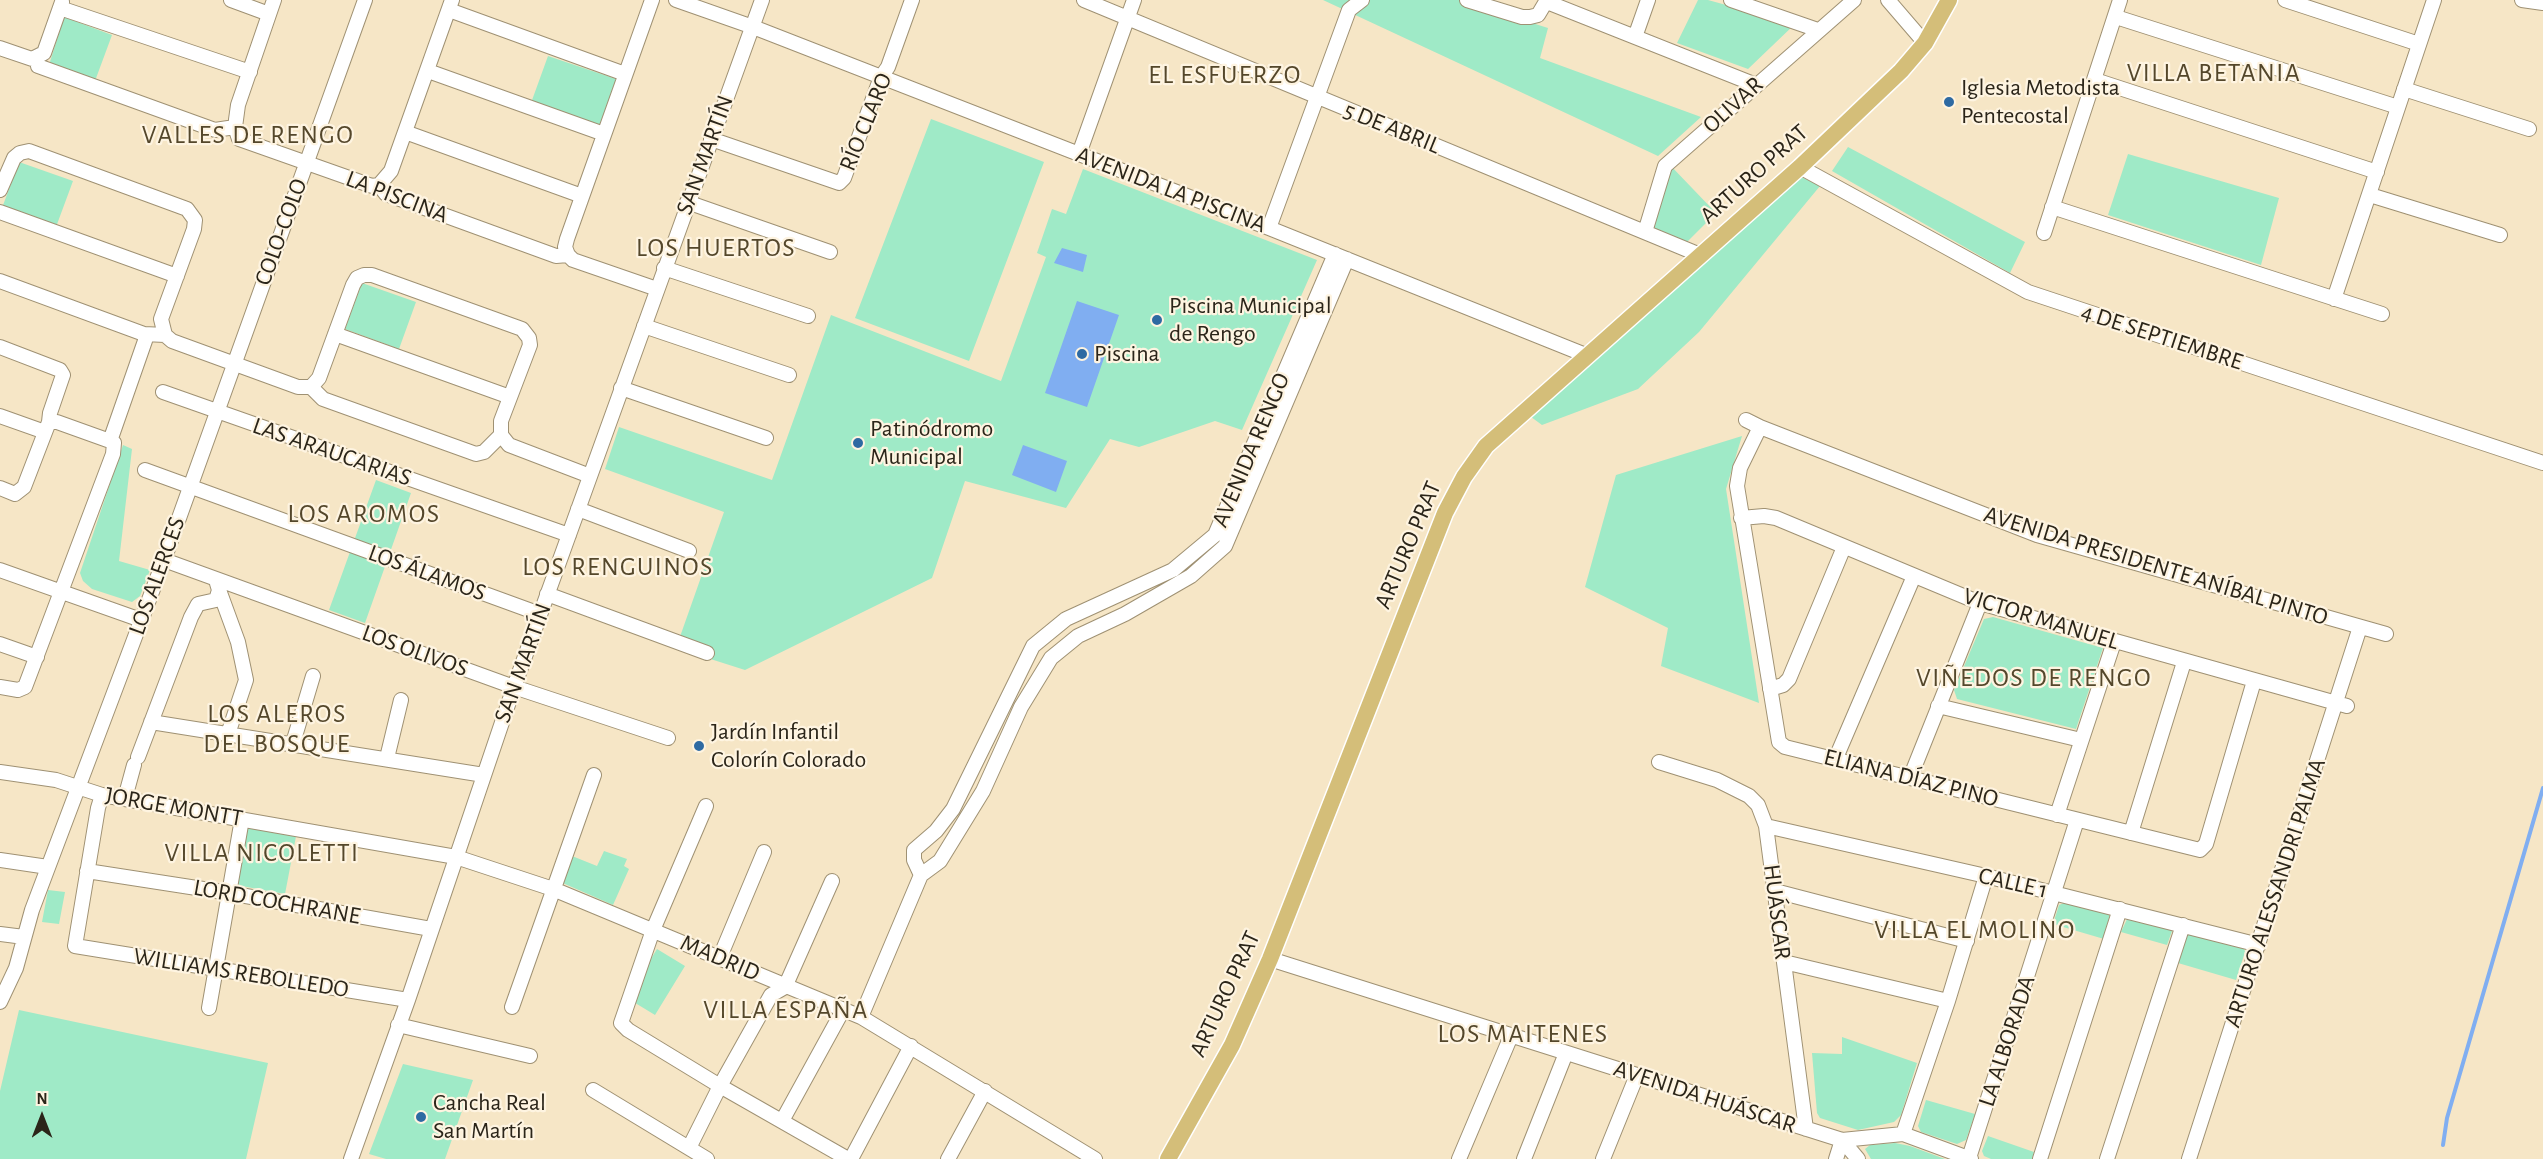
<!DOCTYPE html>
<html>
<head>
<meta charset="utf-8">
<style>
	body { margin:0 }
	#map { position:relative; width:2543px; height:1159px; overflow:hidden; background:#f6e6c6; font-family:"Alegreya Sans",sans-serif }
	canvas { display:block }
	.north { position:absolute; left:12px; top:1087px; width:60px; height:60px; -webkit-text-stroke:4px #fef4e1; paint-order:stroke; rotate:0deg; font-size:16px; font-weight:700; line-height:24px; text-align:center; color:#2b2519 }
	.north::after { content:''; display:block; margin:auto; width:21px; height:27px; background:#2b2519; clip-path:polygon(50% 0,100% 100%,50% 72%,0 100%) }
</style>
</head>
<body>
<div id="map">
<canvas width="2543" height="1159"></canvas>
<div class="north">N</div>
</div>
<script>
const g = document.querySelector('canvas').getContext('2d');
g.lineJoin = 'round';
function fill(path, color) { g.fillStyle = color; g.fill(path, 'evenodd'); }
const shape = rows => new Path2D(rows.map(r => 'M' + r).join(''));
function trace(path, color, width, dash) { g.strokeStyle = color; g.lineWidth = width; g.lineCap = dash ? 'butt' : 'round'; g.setLineDash(dash || []); g.stroke(path); }
function drawText(font, color, halo, rows, align = 'center') {
  g.font = font + ' "Alegreya Sans",sans-serif'; g.lineWidth = 4.5; g.setLineDash([]); g.textBaseline = 'middle'; g.strokeStyle = halo; g.fillStyle = color; for (const [text, x, y, turn = 0] of rows) {
    g.save(); g.translate(x, y); g.rotate((+turn || 0) * Math.PI / 180); g.textAlign = isNaN(turn) ? turn : align; if (halo) g.strokeText(text, 0, 0); g.fillText(text, 0, 0); g.restore();
  }
}
const green = shape([
	[1323,0,1459,0,1548,28,1540,58,1701,117,1658,156],
	[1698,0,1708,0,1795,24,1748,69,1677,43],
	[64,17,112,35,95,81,49,65],
	[548,56,616,79,599,127,531,103],
	[931,119,1044,162,969,361,855,318],
	[1848,147,2025,242,2010,273,1832,171],
	[2128,154,2279,198,2261,265,2108,215],
	[19,162,73,181,56,227,2,208],
	[1669,164,1716,213,1685,244,1641,224],
	[1083,169,1317,260,1242,430,1215,421,1139,447,1110,439,1066,508,965,481,932,578,745,670,676,648,724,512,605,469,619,427,772,480,831,315,1001,381,1046,257,1037,253,1052,209,1066,214],
	[1791,172,1820,186,1699,332,1638,389,1542,425,1527,414],
	[362,283,416,302,399,349,345,329],
	[1742,436,1726,489,1759,703,1661,666,1668,628,1585,587,1616,475],
	[123,445,132,449,119,561,150,570,140,596,132,602,92,589,83,581,80,573],
	[376,480,411,493,365,623,329,610],
	[1993,617,2103,648,2076,729,1957,699,1954,690,1984,619],
	[247,823,297,831,285,894,236,885],
	[604,851,627,859,624,866,629,869,613,905,558,881,567,854,597,866],
	[48,890,65,892,59,924,42,922],
	[2064,903,2110,913,2104,939,2053,924,2059,905],
	[2128,917,2170,927,2172,931,2167,945,2121,932],
	[2192,933,2244,948,2245,952,2236,980,2178,963,2187,935],
	[657,949,685,966,655,1015,627,998],
	[19,1010,268,1063,246,1159,0,1159,0,1091],
	[1842,1037,1917,1063,1901,1115,1894,1122,1858,1130,1820,1118,1817,1113,1812,1053,1842,1054],
	[403,1064,473,1080,445,1159,386,1159,369,1154],
	[1926,1100,1975,1114,1966,1140,1957,1144,1921,1132,1918,1126],
	[1988,1136,2034,1152,2032,1159,1991,1159,1984,1156,1982,1151],
	[1895,1143,1910,1146,1945,1159,1871,1159,1865,1149,1870,1145]
]);
const water = shape([
	[1062,248,1087,255,1083,272,1054,263],
	[1077,301,1119,315,1087,407,1045,393],
	[1023,445,1067,461,1056,492,1012,475]
]);
const stream = shape([
	[2443,1145,2447,1118,2543,788]
]);
const minor = shape([
	[231,0,269,14],
	[274,0,238,105,235,127,239,139,372,186,379,185],
	[676,0,753,27,1269,228,1588,356],
	[1084,0,1700,255],
	[1467,0,1522,17,1530,17,1538,15,1547,0],
	[1731,0,1818,30],
	[1888,0,1925,43],
	[2285,0,2419,44],
	[2522,0,2543,3],
	[1547,2,1756,85],
	[60,8,250,72],
	[449,10,625,74],
	[2116,17,2398,107],
	[1635,37,1648,0],
	[0,48,32,59,44,53,62,2],
	[37,57,38,66,215,130,235,127],
	[428,71,604,134],
	[2095,80,2377,172],
	[2404,89,2529,129],
	[405,132,582,196],
	[711,139,839,183,844,178,881,77,888,67,912,0],
	[1079,154,1134,0],
	[1800,167,2028,292,2543,463],
	[379,185,386,194,556,256,568,255,573,260,657,289],
	[379,185,391,171,452,0],
	[0,190,14,158,20,153,29,151,187,209,195,220,194,229,161,319,165,335,172,341,298,387,311,387,319,378,353,285,357,278,364,275,372,275,522,329,529,338,530,345,501,421,501,435,509,445,590,476],
	[2370,195,2500,235],
	[687,202,830,252],
	[2052,207,2382,314],
	[0,212,177,276],
	[1269,228,1349,10,1362,0],
	[1645,232,1665,166,1854,0],
	[2044,233,2120,0],
	[568,255,565,247,567,239,652,0],
	[664,268,808,316],
	[0,281,144,334,165,335],
	[2334,299,2434,0],
	[644,326,789,375],
	[335,334,510,397],
	[0,347,60,370,63,375,50,413,49,422,24,487,15,494,0,488],
	[311,387,323,399,476,454,484,452,501,435],
	[621,388,766,438],
	[163,392,569,535],
	[0,416,45,432],
	[1746,420,1760,427,1740,468,1737,486,1779,742,1785,747,2200,850,2206,844,2254,681],
	[1760,427,2037,535,2386,634],
	[110,441,147,335],
	[145,470,540,614],
	[578,509,689,551],
	[1741,518,1764,516,1776,518,1980,603,2347,706],
	[164,560,514,687,668,738],
	[0,570,141,620],
	[219,590,238,642,246,680,228,734],
	[547,594,707,653],
	[0,644,37,657],
	[0,687,18,690,25,687,113,454,114,443,110,441,57,422,49,422],
	[1770,689,1783,685,1789,679,1844,547],
	[1938,706,2081,740],
	[151,722,484,775],
	[293,743,313,676],
	[138,757,191,617,198,604,216,600,219,590,216,580],
	[387,758,401,700],
	[1835,760,1914,576],
	[1659,762,1717,780,1749,796,1758,805,1766,826,1806,1129],
	[0,772,56,780,102,795,456,857,553,889,861,1017,1095,1159],
	[1910,778,1980,603],
	[102,795,98,808,75,946,408,1000],
	[125,798,134,765],
	[706,806,653,930,621,1023,628,1030,720,1086,848,1159],
	[2057,815,2114,642],
	[1766,826,1986,876,2259,945],
	[2131,833,2184,662],
	[0,860,48,867],
	[87,871,229,893,431,929],
	[921,875,914,860,914,850,936,831,953,809,1033,646,1066,619,1173,570,1215,535,1335,254],
	[1775,891,1967,941],
	[0,934,24,937],
	[720,957,764,852],
	[1270,959,1842,1140,1858,1159],
	[1784,962,1948,1001],
	[0,1002,16,968,32,910,164,560,365,0],
	[512,1007,594,775],
	[209,1008,242,819],
	[861,1017,921,875,940,861,983,791,1021,707,1051,658,1078,636,1125,614,1191,576,1225,546,1347,259],
	[398,1025,530,1056],
	[593,1090,707,1159],
	[782,1121,843,1010],
	[1903,1134,1948,1001,1986,876],
	[1842,1140,1903,1134,1971,1159],
	[689,1148,720,1086,771,995,785,987,832,881],
	[1969,1158,2077,820],
	[351,1159,408,1000,514,687,762,0],
	[851,1159,911,1046],
	[948,1159,985,1091],
	[1459,1159,1511,1036],
	[1524,1159,1566,1053],
	[1603,1159,1637,1075],
	[1836,1159,1842,1140],
	[2040,1159,2120,909],
	[2107,1159,2183,925],
	[2189,1159,2360,627]
]);
const major = shape([
	[1168,1159,1232,1045,1270,959,1445,513,1464,477,1486,446,1800,167,1901,71,1925,43,1949,0]
]);
const markers = [
	[1949,102,6,"#2e6aa2"],
	[1157,320,6,"#2e6aa2"],
	[1082,354,6,"#2e6aa2"],
	[858,443,6,"#2e6aa2"],
	[699,746,6,"#2e6aa2"],
	[421,1117,6,"#2e6aa2"]
];
const poiNames = [
	["Iglesia Metodista",1961,88],
	["Pentecostal",1961,116],
	["Piscina Municipal",1169,306],
	["de Rengo",1169,334],
	["Piscina",1094,354],
	["Patinódromo",870,429],
	["Municipal",870,457],
	["Jardín Infantil",711,732],
	["Colorín Colorado",711,760],
	["Cancha Real",433,1103],
	["San Martín",433,1131]
];
const streetNames = [
	["OLIVAR",1733,105,-42],
	["RÍO CLARO",866,122,-68],
	["5 DE ABRIL",1392,128,22],
	["SAN MARTÍN",705,155,-70],
	["ARTURO PRAT",1754,174,-42],
	["AVENIDA LA PISCINA",1171,190,21],
	["LA PISCINA",397,197,21],
	["COLO-COLO",281,232,-70],
	["4 DE SEPTIEMBRE",2162,337,18],
	["AVENIDA RENGO",1251,450,-67],
	["LAS ARAUCARIAS",332,452,19],
	["ARTURO PRAT",1408,545,-67],
	["AVENIDA PRESIDENTE ANÍBAL PINTO",2156,566,17],
	["LOS ÁLAMOS",427,573,20],
	["LOS ALERCES",157,576,-70],
	["VICTOR MANUEL",2041,619,17],
	["LOS OLIVOS",415,651,20],
	["SAN MARTÍN",523,663,-70],
	["ELIANA DÍAZ PINO",1911,778,14],
	["JORGE MONTT",174,807,10],
	["CALLE 1",2013,883,13],
	["ARTURO ALESSANDRI PALMA",2275,893,-72],
	["LORD COCHRANE",277,902,10],
	["HUÁSCAR",1777,912,83],
	["MADRID",720,958,23],
	["WILLIAMS REBOLLEDO",241,973,9],
	["ARTURO PRAT",1225,994,-65],
	["LA ALBORADA",2007,1041,-72],
	["AVENIDA HUÁSCAR",1705,1097,18]
];
const neighbourhoodNames = [
	["VILLA BETANIA",2214,73],
	["EL ESFUERZO",1225,75],
	["VALLES DE RENGO",248,135],
	["LOS HUERTOS",716,248],
	["LOS AROMOS",364,514],
	["LOS RENGUINOS",618,567],
	["VIÑEDOS DE RENGO",2034,678],
	["LOS ALEROS",277,714],
	["DEL BOSQUE",277,744],
	["VILLA NICOLETTI",262,853],
	["VILLA EL MOLINO",1975,930],
	["VILLA ESPAÑA",786,1010],
	["LOS MAITENES",1523,1034]
];
fill(green, '#9feac7');
fill(water, '#80aef1');
trace(stream, '#80aef1', 4);
trace(minor, '#9f9173', 16);
trace(major, '#fff', 19);
trace(minor, '#fff', 14);
trace(major, '#d4be79', 16);
for (const [x, y, r, color] of markers) { const dot = new Path2D(); dot.arc(x, y, r, 0, 2 * Math.PI); g.fillStyle = color; g.fill(dot); trace(dot, '#fef4e1', 2); }
drawText('24px', '#2b2519', '#fef4e1', poiNames, 'left');
drawText('24px', '#2b2519', '#fef4e1', streetNames);
g.letterSpacing = '1.5px';
drawText('26px', '#54472b', '#fef4e1', neighbourhoodNames);
g.letterSpacing = '0px';
</script>
</body>
</html>
